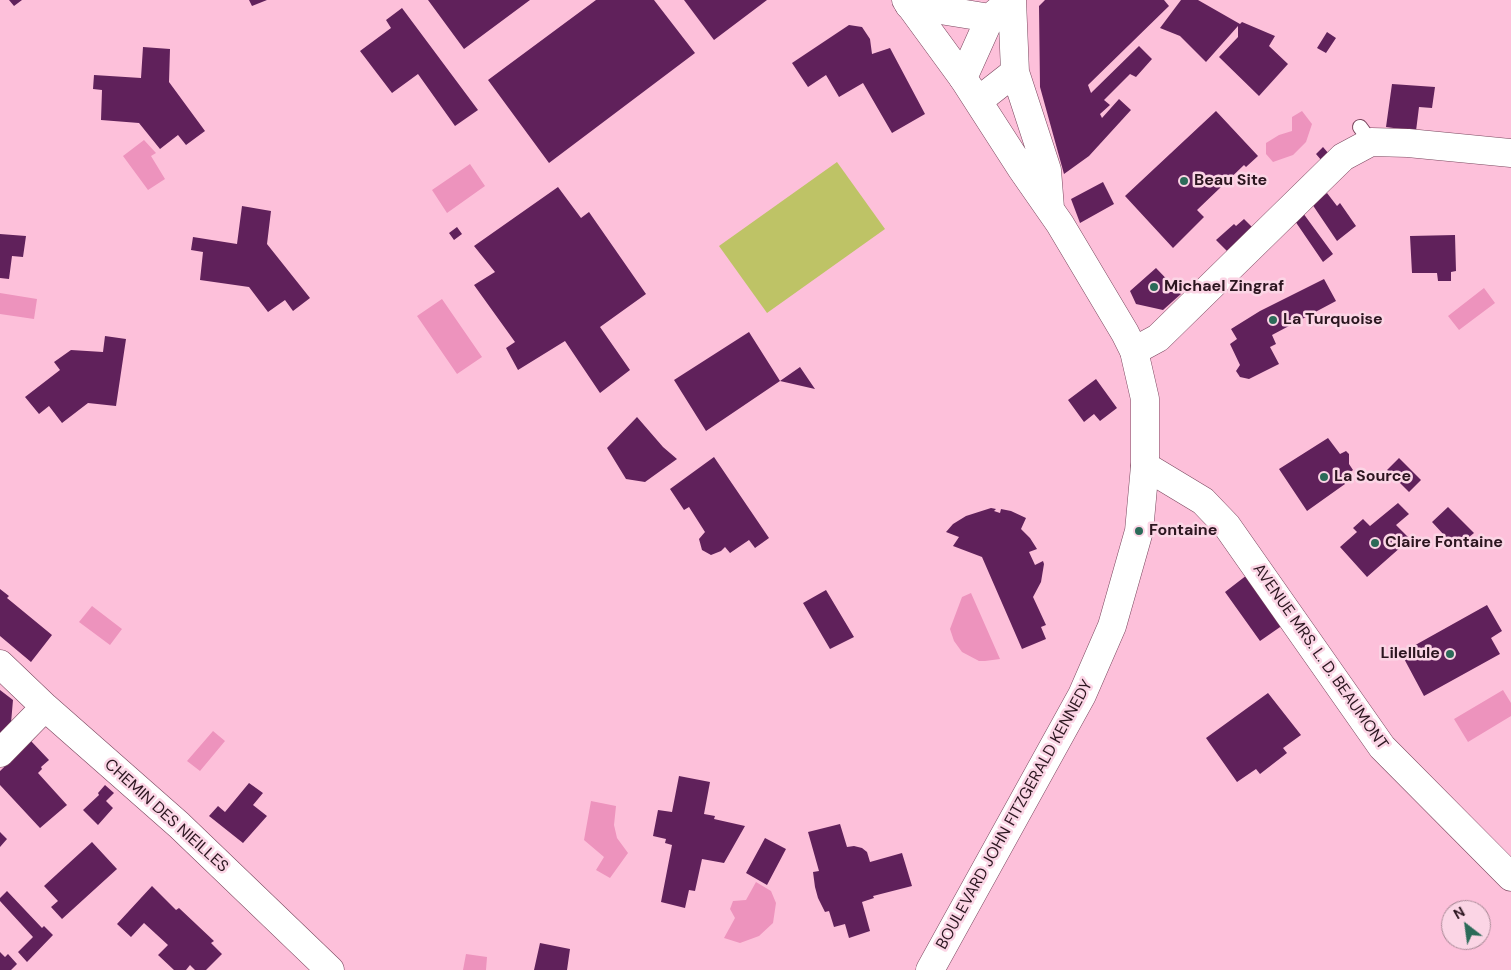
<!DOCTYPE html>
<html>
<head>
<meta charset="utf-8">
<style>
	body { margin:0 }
	#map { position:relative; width:1511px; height:970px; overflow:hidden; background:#fdc0da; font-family:"DM Sans",sans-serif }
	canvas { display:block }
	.north { position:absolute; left:1441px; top:900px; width:50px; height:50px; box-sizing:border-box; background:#fbd5e5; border:1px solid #a88996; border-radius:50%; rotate:330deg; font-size:14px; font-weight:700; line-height:20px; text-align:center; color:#2c1620 }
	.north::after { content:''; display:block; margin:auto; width:18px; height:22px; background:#2c6b59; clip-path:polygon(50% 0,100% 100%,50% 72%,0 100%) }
</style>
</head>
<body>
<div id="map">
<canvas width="1511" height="970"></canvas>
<div class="north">N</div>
</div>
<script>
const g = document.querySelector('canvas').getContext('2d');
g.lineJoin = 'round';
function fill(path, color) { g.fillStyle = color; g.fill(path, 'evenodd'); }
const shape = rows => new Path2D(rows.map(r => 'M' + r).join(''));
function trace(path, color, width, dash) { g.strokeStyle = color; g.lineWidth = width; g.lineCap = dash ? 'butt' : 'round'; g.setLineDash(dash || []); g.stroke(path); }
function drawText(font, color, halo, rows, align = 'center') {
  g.font = font + ' "DM Sans",sans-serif'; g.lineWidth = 5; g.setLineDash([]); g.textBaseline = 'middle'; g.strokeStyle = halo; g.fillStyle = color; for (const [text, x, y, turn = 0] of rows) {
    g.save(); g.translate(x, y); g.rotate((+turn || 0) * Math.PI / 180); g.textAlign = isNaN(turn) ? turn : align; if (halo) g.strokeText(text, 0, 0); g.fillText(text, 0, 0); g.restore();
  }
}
const green = shape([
	[837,162,885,229,767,313,719,246]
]);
const water = shape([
	[1302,111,1312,124,1306,142,1293,155,1273,162,1266,154,1266,143,1279,135,1292,131,1292,117],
	[144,140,156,153,151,156,165,179,148,190,123,156],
	[470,164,485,186,447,213,432,190],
	[1484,288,1495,303,1459,330,1448,316],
	[0,293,37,299,34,319,0,314],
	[442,299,482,357,457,374,417,316],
	[971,593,1000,659,985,661,979,661,962,652,954,641,950,629,962,597],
	[92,606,122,629,110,645,79,622],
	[1503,690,1511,703,1511,716,1468,742,1454,719],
	[213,731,225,741,200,771,187,761],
	[591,801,616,806,614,825,617,838,628,853,610,878,596,870,604,857,584,840],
	[756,882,771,891,776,903,773,923,759,936,740,943,724,938,735,918,730,909,733,901,746,900],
	[466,954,487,957,486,970,463,970]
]);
const building = shape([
	[9,0,22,0,14,6],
	[249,0,267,0,252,6],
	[428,0,530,0,464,49],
	[596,0,654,0,695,53,549,163,488,80],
	[684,0,767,0,714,40],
	[1045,0,1164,0,1169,6,1088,85,1091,93,1139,46,1152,59,1136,77,1130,74,1104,100,1110,105,1100,114,1102,118,1119,99,1131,110,1089,156,1064,174,1040,87,1039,6],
	[1181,0,1198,0,1240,24,1242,22,1275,36,1269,46,1288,64,1259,96,1219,57,1238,37,1238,26,1206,62,1180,36,1160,28],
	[402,8,478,110,455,126,418,74,392,93,360,51,391,28,386,20],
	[849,25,862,27,870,39,872,54,890,48,925,114,892,133,863,83,839,97,826,75,808,87,792,63],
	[1327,32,1336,38,1326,53,1317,48],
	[143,47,170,49,169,82,205,131,186,145,178,135,160,149,139,123,101,120,102,90,93,89,94,75,141,78],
	[1392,84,1435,87,1432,108,1419,107,1416,131,1386,127],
	[1216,111,1258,156,1246,167,1244,165,1197,210,1204,217,1173,248,1125,196],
	[1323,147,1329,154,1322,161,1316,154],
	[1103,182,1114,204,1080,223,1071,199],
	[558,187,581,218,589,212,646,294,600,327,630,370,600,393,565,341,518,370,506,348,515,342,474,285,495,272,474,246],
	[1327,193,1337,206,1340,203,1356,226,1337,241,1312,204],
	[242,206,271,211,267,244,310,298,293,311,285,300,268,312,249,287,200,280,203,252,191,250,193,237,237,244],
	[1303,213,1333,254,1323,262,1295,221],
	[1244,219,1252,227,1227,251,1216,240,1234,224,1236,226],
	[457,227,462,234,454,240,449,233],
	[0,234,26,236,23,257,12,256,9,279,0,278],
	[1455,235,1456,271,1451,272,1451,281,1438,281,1437,273,1412,273,1410,236],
	[1156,268,1181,294,1163,310,1136,304,1130,291],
	[1324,279,1336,301,1272,335,1276,344,1270,347,1279,364,1249,379,1240,377,1236,371,1240,365,1230,344,1237,339,1231,329,1260,311],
	[749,332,780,381,706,431,674,380],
	[105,336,126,339,116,406,88,403,62,423,49,406,39,414,25,397,60,370,54,362,71,350,103,352],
	[800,367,815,389,780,381],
	[1096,379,1117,408,1100,421,1094,414,1084,422,1068,400],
	[637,417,663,447,677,459,645,482,626,479,607,448],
	[1328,438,1340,454,1346,451,1349,454,1349,464,1353,470,1342,479,1345,484,1307,511,1279,469],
	[714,457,769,538,755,548,749,540,730,553,725,547,721,551,711,555,702,550,699,539,705,532,689,507,684,510,670,489],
	[1399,458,1421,480,1409,492,1387,470],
	[1398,503,1409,514,1396,525,1410,539,1367,577,1340,547,1357,532,1353,528,1363,519,1370,526],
	[1448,507,1474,533,1456,548,1432,522],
	[991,508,996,509,994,511,1000,513,1001,509,1011,511,1026,518,1021,529,1030,538,1037,549,1029,552,1035,565,1043,561,1044,564,1041,582,1033,597,1046,625,1041,627,1046,639,1022,649,982,557,953,546,959,537,946,532,953,524,966,516],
	[1247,575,1283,625,1260,641,1225,592],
	[0,589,9,596,7,598,52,635,31,662,0,636],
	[826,590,854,637,830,649,803,603],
	[1487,605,1502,631,1491,638,1500,654,1424,696,1401,653],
	[0,690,13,700,11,723,0,735],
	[1268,693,1301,735,1283,748,1287,753,1260,774,1256,769,1237,782,1206,738],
	[31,741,49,760,41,767,42,769,38,773,67,805,40,828,0,785,0,771],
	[679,776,710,782,704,814,715,816,714,819,745,826,724,863,702,859,695,891,689,890,685,908,661,902,672,845,665,843,666,839,653,836,658,810,672,812],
	[249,783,263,793,253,805,267,816,243,843,209,816,218,806,225,812],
	[105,785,114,793,106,801,113,808,98,825,83,810,99,795,98,793],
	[840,824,847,847,854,846,862,848,867,852,870,862,902,853,912,886,873,896,874,898,862,902,870,931,849,938,845,924,834,927,829,911,825,912,818,898,815,887,813,872,819,871,808,832],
	[0,832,7,839,0,847],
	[765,838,786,849,767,885,746,873],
	[92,842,117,869,62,919,51,907,58,901,44,886],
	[152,886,176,910,179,908,214,941,211,943,222,954,206,970,195,970,190,965,186,970,174,970,158,955,168,945,144,923,131,937,117,924],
	[7,891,42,928,44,926,53,935,27,962,18,952,33,937,0,901,0,898],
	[540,943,570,949,567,970,534,970],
	[0,952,5,957,8,954,17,964,11,970,0,970]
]);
const lane = shape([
	[1360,127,1371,142]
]);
const street = shape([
	[906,0,963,78],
	[1134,351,1158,338,1343,157,1371,142,1408,143,1511,153],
	[1145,466,1203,501,1227,526,1382,747,1511,877],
	[0,664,45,707,179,825,330,970],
	[0,753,45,707]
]);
const secondary = shape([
	[1012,0,1015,72,1047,170,1050,208],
	[909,5,990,18],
	[978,101,1015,72],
	[930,970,1082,695,1112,626,1139,531,1145,466,1145,399,1134,351,1125,333,1060,224,1021,168,963,78,990,18,1011,0]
]);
const markers = [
	[1184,181,5,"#2c6b59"],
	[1154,287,5,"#2c6b59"],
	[1273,320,5,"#2c6b59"],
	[1324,477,5,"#2c6b59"],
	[1139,531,5,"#2c6b59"],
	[1375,543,5,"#2c6b59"],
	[1450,654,5,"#2c6b59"]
];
const poiNames = [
	["Beau Site",1194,181],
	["Michael Zingraf",1164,287],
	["La Turquoise",1283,320],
	["La Source",1334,477],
	["Fontaine",1149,531],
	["Claire Fontaine",1385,543],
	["Lilellule",1440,654,"right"]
];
const streetNames = [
	["AVENUE MRS. L. D. BEAUMONT",1320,657,55],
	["BOULEVARD JOHN FITZGERALD KENNEDY",1015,815,-61],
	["CHEMIN DES NIEILLES",166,816,42]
];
fill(green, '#bec366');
fill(water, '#ed93bd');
fill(building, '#60215b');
trace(lane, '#7a465e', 16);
trace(street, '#7a465e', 29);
trace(secondary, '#7a465e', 29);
trace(lane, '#fff', 14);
trace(street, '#fff', 28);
trace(secondary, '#fff', 28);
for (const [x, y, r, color] of markers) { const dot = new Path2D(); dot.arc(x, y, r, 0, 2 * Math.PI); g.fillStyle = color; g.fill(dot); trace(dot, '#fbd5e5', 2); }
drawText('bold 16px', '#2c1620', '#fbd5e5', poiNames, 'left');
drawText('16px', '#2c1620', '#fbd5e5', streetNames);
</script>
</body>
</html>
